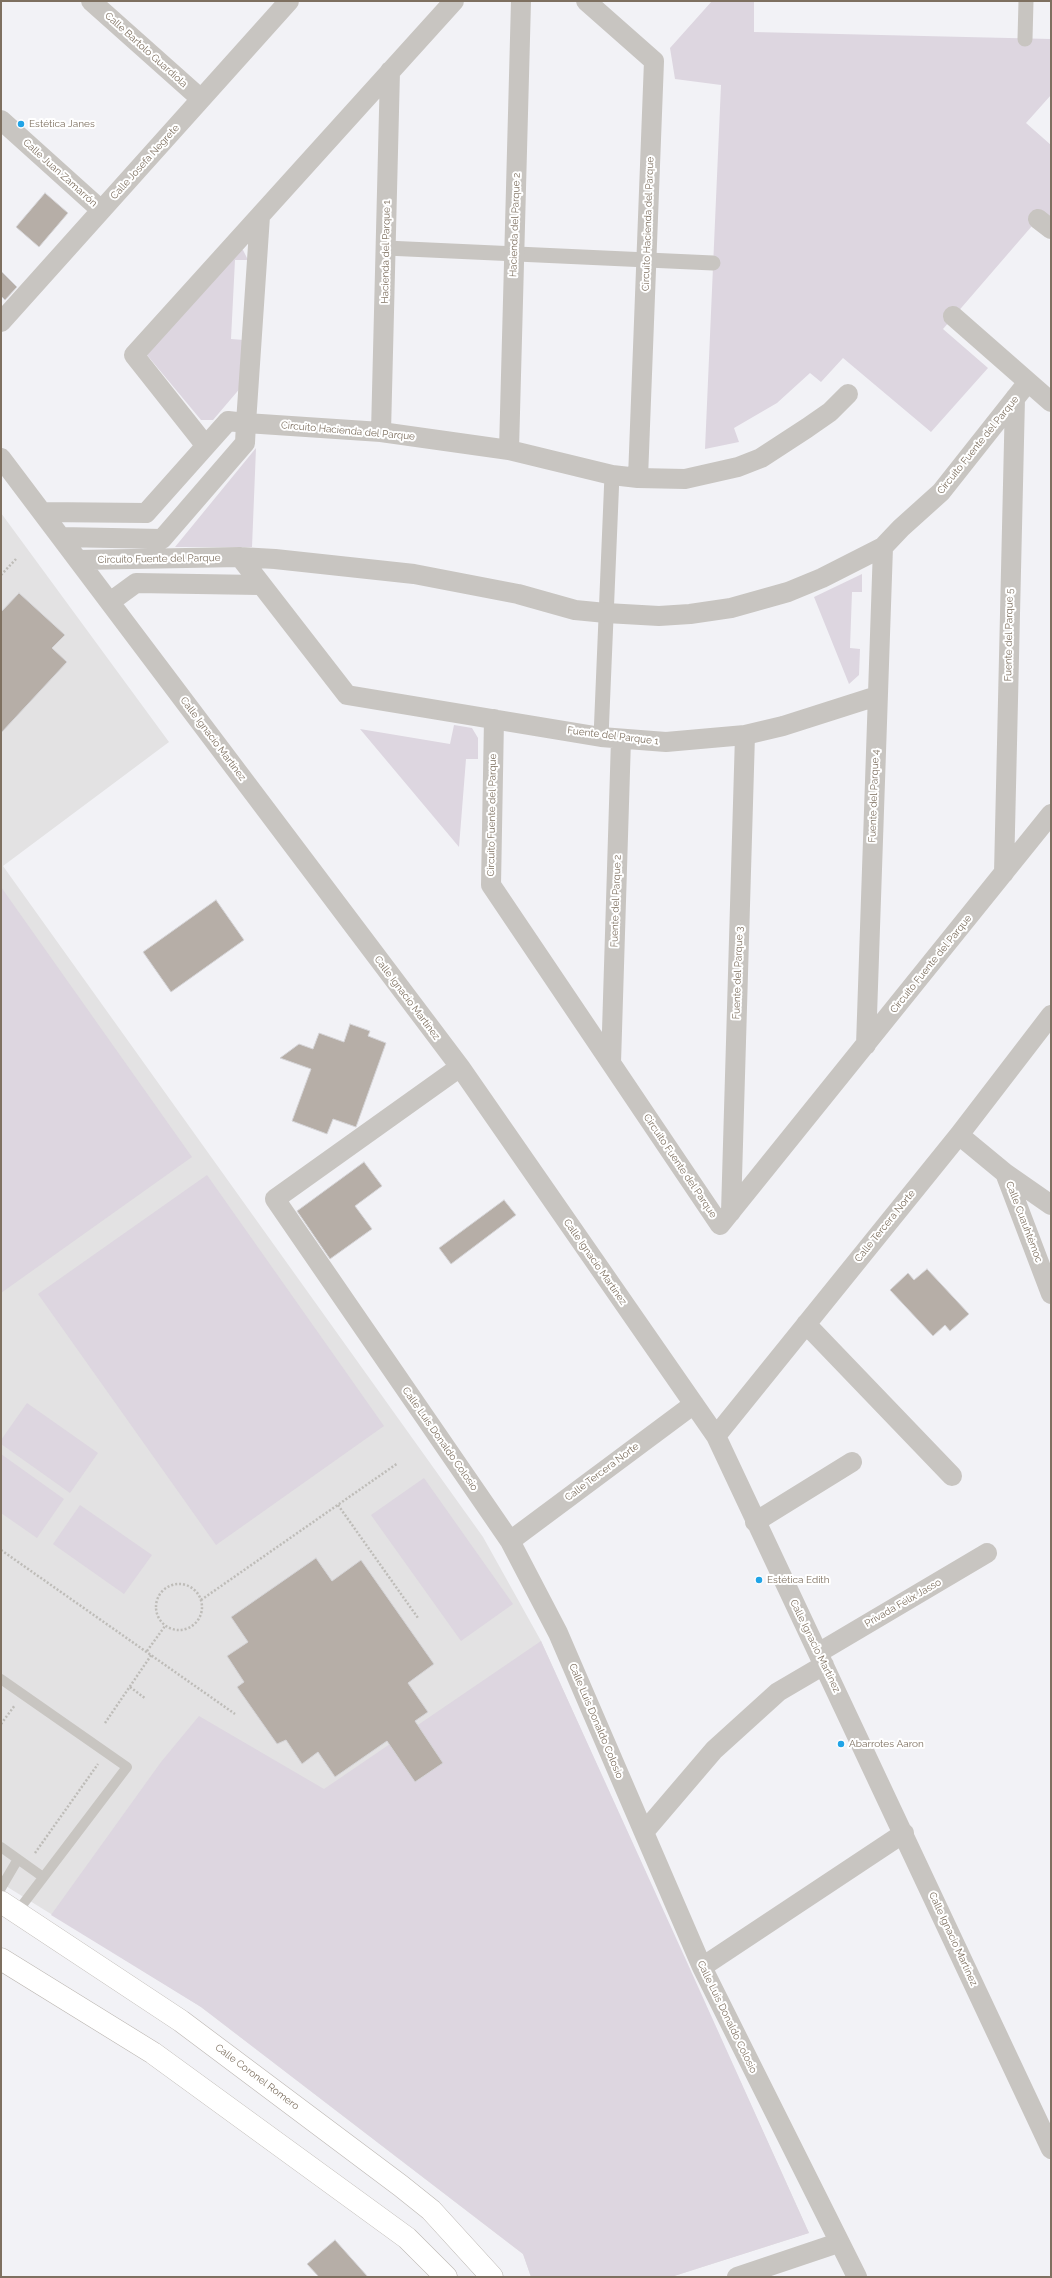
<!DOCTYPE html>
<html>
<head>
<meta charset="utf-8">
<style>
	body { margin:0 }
	#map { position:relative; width:1052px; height:2278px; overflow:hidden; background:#f2f2f6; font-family:Raleway,sans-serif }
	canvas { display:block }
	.frame { position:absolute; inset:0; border:2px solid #7e7060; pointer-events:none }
</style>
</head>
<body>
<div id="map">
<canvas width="1052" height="2278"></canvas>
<div class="frame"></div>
</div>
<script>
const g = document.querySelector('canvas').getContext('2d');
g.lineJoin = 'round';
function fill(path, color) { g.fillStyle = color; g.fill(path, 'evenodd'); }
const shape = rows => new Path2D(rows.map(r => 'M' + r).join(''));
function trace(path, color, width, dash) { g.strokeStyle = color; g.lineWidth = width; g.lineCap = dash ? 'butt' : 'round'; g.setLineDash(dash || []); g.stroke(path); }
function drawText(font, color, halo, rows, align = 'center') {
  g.font = font + ' Raleway,sans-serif'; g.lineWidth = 4; g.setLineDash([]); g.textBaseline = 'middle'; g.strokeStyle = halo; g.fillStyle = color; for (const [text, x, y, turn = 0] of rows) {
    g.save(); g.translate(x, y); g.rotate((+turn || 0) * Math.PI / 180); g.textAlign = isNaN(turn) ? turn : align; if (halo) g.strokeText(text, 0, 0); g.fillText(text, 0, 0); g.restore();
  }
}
const built = shape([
	[1,513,169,742,3,866,483,1537,541,1641,809,2233,671,2277,531,2277,523,2254,201,2007,1,1883]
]);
const green = shape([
	[712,1,754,1,754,32,1051,39,1051,95,1026,123,1051,145,1051,219,1038,219,943,329,988,368,931,432,843,358,821,382,810,373,777,403,734,428,739,442,705,449,721,85,675,79,670,48],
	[236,250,243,250,248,260,235,260,231,339,244,340,242,386,213,420,201,420,147,355],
	[256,448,252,547,175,547],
	[862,574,862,592,852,592,850,648,860,649,859,675,849,684,814,597],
	[454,725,472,728,478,738,478,759,466,759,459,847,360,729,450,744],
	[1,887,192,1157,1,1293],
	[207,1175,384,1426,216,1545,38,1294],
	[27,1403,98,1453,70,1493,1,1444,1,1440],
	[1,1454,64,1499,37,1538,1,1513],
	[424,1478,513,1604,461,1641,371,1515],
	[80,1505,152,1555,124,1594,53,1544],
	[541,1641,686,1960,809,2233,671,2277,531,2277,523,2254,201,2007,51,1915,161,1762,199,1716,324,1789]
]);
const building = shape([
	[45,193,68,213,39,247,16,227,45,193],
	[1,271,17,287,5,300,1,296,1,271],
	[19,593,65,635,52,648,67,662,1,733,1,612,19,593],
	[216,900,244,940,171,992,143,952,216,900],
	[350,1024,370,1031,368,1036,386,1043,356,1127,333,1119,327,1134,292,1121,311,1069,280,1058,299,1044,313,1049,319,1033,344,1042,350,1024],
	[364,1162,382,1186,355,1206,372,1229,330,1259,297,1211,364,1162],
	[504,1200,516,1215,451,1264,439,1248,504,1200],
	[927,1269,969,1314,950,1331,945,1325,933,1336,890,1290,908,1273,914,1280,927,1269],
	[316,1558,332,1581,361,1560,434,1664,408,1683,428,1712,415,1721,443,1763,415,1782,387,1741,335,1777,318,1752,302,1764,286,1740,277,1744,237,1687,244,1682,227,1656,248,1642,231,1617,316,1558],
	[335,2240,368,2277,319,2277,307,2264,335,2240]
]);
const path = shape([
	[1,575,16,559],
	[338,1505,418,1618],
	[1,1550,235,1714],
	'156 1607a23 23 0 1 1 46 0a23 23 0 1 1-46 0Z',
	[201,1600,398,1463],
	[147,1651,165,1626],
	[130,1687,146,1699],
	[105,1723,152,1654],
	[1,1724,15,1705],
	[35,1853,98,1764]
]);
const service = shape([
	[1,1679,127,1767,17,1912],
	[1,1847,43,1877],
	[1,1888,18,1859]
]);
const pedestrian = shape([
	[1025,39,1026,1],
	[386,248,713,263],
	[601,737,612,475]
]);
const minor = shape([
	[91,1,201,99],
	[586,1,654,61,638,478],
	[1,120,101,210],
	[260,216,246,423,381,432,509,450,612,475,638,478,685,479,738,467,761,458,807,428,830,412,848,394],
	[1038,219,1051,229],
	[953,316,1051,402],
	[1,322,289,1],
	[381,432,390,71],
	[206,446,134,355,454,1],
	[509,450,521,1],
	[1,458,460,1067,716,1436,1051,2149],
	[42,512,146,513,228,421,246,423,245,443,162,539,61,537],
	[240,557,347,695,601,737,666,742,745,735,783,726,877,696],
	[78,560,240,557,275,559,414,574,518,594,575,610,606,613,659,616,690,614,731,608,788,592,822,578,883,547,901,528,941,492,1028,382],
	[110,602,136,583,259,585],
	[494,719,491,885,720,1225,1051,814],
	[1004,873,1015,398],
	[866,1045,883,547],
	[611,1063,621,739],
	[460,1067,275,1199,510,1541,558,1633,702,1967,857,2277],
	[959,1135,1005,1173,1051,1205],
	[1005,1173,1051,1294],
	[731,1212,745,735],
	[806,1324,952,1476],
	[716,1436,959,1135,1051,1015],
	[755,1522,852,1462],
	[510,1541,694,1404],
	[818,1653,987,1553],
	[644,1832,714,1750,778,1692,824,1665],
	[702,1967,904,1833],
	[737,2277,838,2243]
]);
const secondary = shape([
	[1,1902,181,2021,401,2186,431,2210,492,2277],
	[1,1959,153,2053,407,2238,446,2277]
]);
const markers = [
	[21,124,4,"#20a4e7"],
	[759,1580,4,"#20a4e7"],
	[841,1744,4,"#20a4e7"]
];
const streetNames = [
	["Calle Bartolo Guardiola",146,50,42],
	["Calle Josefa Negrete",145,162,-48],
	["Calle Juan Zamarrón",60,173,42],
	["Circuito Hacienda del Parque",648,224,-88],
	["Hacienda del Parque 2",515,225,-88],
	["Hacienda del Parque 1",386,252,-89],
	["Circuito Hacienda del Parque",348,431,5],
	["Circuito Fuente del Parque",978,445,-51],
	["Circuito Fuente del Parque",159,559,-1],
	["Fuente del Parque 5",1009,635,-89],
	["Fuente del Parque 1",613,736,7],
	["Calle Ignacio Martínez",213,739,53],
	["Fuente del Parque 4",874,796,-88],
	["Circuito Fuente del Parque",492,815,-89],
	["Fuente del Parque 2",616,901,-88],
	["Circuito Fuente del Parque",931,964,-51],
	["Fuente del Parque 3",738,973,-88],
	["Calle Ignacio Martínez",407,998,53],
	["Circuito Fuente del Parque",680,1166,56],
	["Calle Cuauhtémoc",1024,1222,69],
	["Calle Tercera Norte",885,1226,-51],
	["Calle Ignacio Martínez",595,1262,55],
	["Calle Luis Donaldo Colosio",440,1439,55],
	["Calle Tercera Norte",602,1472,-37],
	["Privada Félix Jasso",903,1603,-30],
	["Calle Ignacio Martínez",815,1646,64],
	["Calle Luis Donaldo Colosio",596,1721,67],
	["Calle Ignacio Martínez",953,1939,65],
	["Calle Luis Donaldo Colosio",727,2017,64],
	["Calle Coronel Romero",257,2077,37]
];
const poiNames = [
	["Estética Janes",29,124],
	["Estética Edith",767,1580],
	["Abarrotes Aaron",849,1744]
];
fill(built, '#e3e2e3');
fill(green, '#ddd6e0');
fill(building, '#b6aea7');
trace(building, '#d5d4d7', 1);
trace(secondary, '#bbb6b1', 23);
trace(path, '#bebcb8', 2.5, [2, 2]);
trace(service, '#c8c5c1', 10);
trace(pedestrian, '#c8c5c1', 15);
trace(minor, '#c8c5c1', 20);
trace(secondary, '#fff', 22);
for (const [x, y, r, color] of markers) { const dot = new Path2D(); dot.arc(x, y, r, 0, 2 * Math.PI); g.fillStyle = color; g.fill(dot); trace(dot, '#fff', 1.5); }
drawText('10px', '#7e7060', '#fff', streetNames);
drawText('10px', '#7e7060', '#fff', poiNames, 'left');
</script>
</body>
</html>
